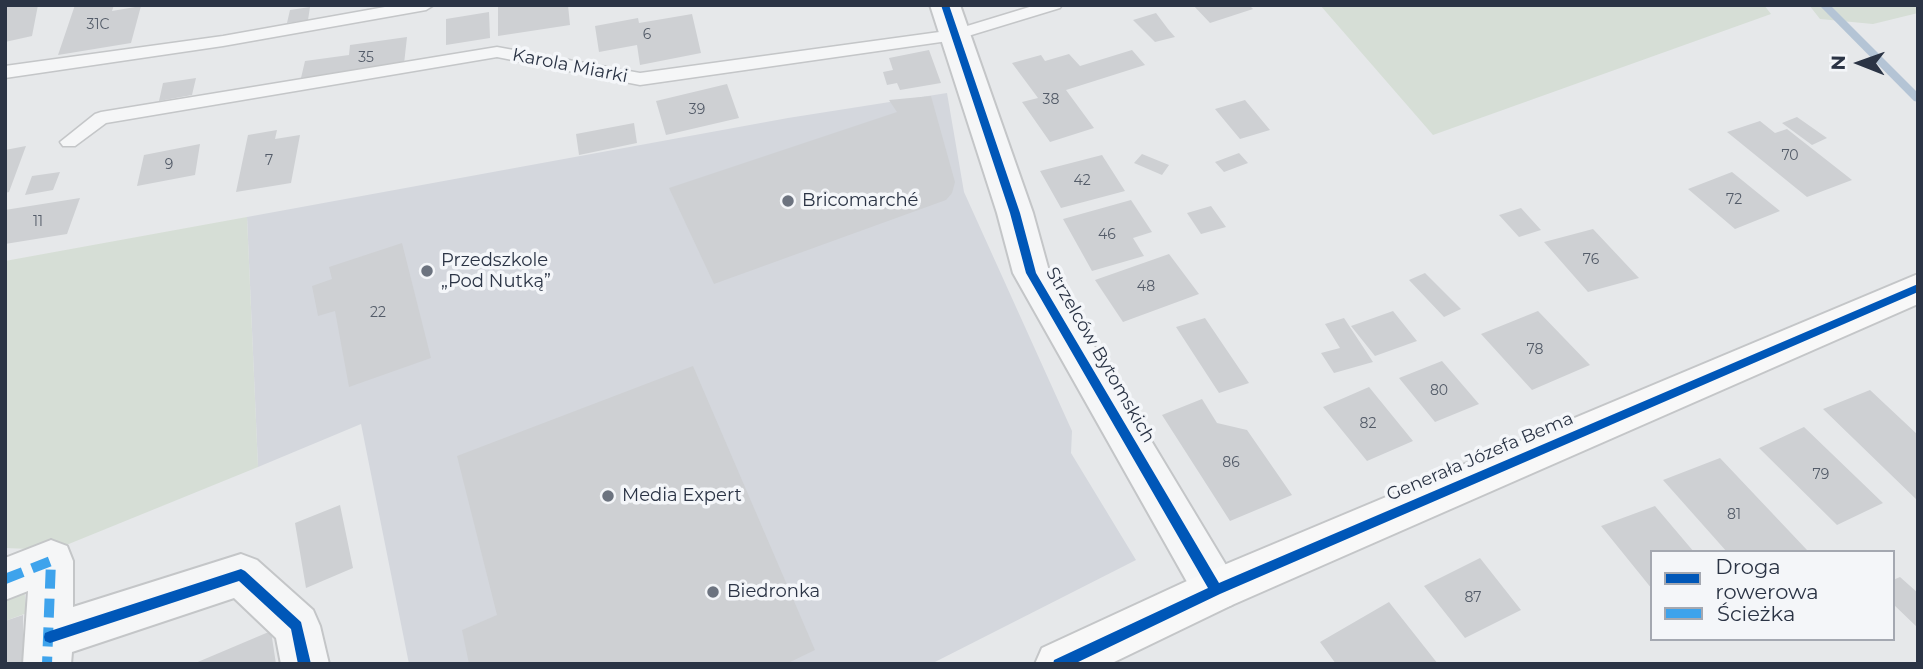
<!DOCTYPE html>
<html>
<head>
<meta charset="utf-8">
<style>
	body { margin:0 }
	#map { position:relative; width:1923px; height:669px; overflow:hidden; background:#e6e8ea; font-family:Montserrat,sans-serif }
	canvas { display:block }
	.frame { position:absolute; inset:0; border:7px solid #2b3445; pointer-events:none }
	.legend { position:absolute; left:1650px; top:550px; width:245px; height:91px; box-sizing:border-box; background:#f4f6f9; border:2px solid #a4a8b1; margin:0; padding:9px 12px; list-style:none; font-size:21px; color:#2b3445 }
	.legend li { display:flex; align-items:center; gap:14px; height:35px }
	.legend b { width:35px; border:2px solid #a4a8b1 }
	.north { position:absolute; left:1825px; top:28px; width:70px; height:70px; -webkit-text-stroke:5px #f4f6f9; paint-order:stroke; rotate:271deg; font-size:19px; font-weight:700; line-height:28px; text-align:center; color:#2b3445 }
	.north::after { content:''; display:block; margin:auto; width:24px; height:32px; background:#2b3445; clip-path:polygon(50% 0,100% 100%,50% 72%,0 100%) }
</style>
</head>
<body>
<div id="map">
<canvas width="1923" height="669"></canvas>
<div class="frame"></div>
<ul class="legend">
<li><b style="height:9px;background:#0057b8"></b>Droga rowerowa</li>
<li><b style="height:9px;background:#3ea3ec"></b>Ścieżka</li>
</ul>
<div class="north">N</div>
</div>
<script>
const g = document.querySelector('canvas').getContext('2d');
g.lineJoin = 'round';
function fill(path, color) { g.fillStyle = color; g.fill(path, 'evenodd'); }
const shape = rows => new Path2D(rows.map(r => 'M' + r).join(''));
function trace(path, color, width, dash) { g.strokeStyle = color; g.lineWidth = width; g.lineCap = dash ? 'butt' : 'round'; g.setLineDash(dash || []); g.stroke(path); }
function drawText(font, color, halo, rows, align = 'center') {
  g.font = font + ' Montserrat,sans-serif'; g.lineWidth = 7; g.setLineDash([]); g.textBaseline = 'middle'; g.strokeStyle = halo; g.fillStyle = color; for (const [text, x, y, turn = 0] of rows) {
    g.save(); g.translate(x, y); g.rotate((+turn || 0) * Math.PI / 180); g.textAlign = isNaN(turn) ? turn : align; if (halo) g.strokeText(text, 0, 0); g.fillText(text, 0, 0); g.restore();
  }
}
const built = shape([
	[947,93,964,192,1072,431,1071,453,1136,560,931,664,409,664,361,424,258,467,247,217,788,118]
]);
const green = shape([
	[1320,5,1764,5,1771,14,1433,135],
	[1809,5,1918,5,1918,13,1873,24,1820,19],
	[247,217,258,467,54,550,5,548,5,261],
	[5,588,24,589,27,613,5,621]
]);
const stream = shape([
	[1819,5,1830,5,1918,93,1918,102,1914,101,1819,5]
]);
const building = shape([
	[5,5,38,5,32,36,5,42],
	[75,5,114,5,112,11,141,6,131,43,58,55],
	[498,5,568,5,570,25,498,36],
	[1193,5,1249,5,1253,9,1210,23],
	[310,7,308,20,287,23,290,10],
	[489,12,490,38,446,45,446,19],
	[1156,13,1168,29,1175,37,1155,42,1133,20],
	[692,14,701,53,640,65,637,45,599,52,595,26,638,18,639,23],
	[407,37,404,64,301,78,305,61,349,55,350,45],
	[929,50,941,83,900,90,897,83,887,85,883,72,893,70,889,58],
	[1132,50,1145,65,1066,90,1094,128,1050,142,1022,102,1038,98,1012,63,1041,55,1045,61,1069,54,1080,66],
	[196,78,192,95,159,101,163,83],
	[727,84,739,118,666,135,656,101],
	[931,96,955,182,952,193,946,200,714,284,669,188,897,112,889,100],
	[1245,100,1270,130,1240,139,1215,109],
	[1797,117,1827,138,1812,145,1782,123],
	[1760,121,1775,133,1787,129,1852,180,1807,197,1727,132],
	[634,123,637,143,579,155,576,134],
	[277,130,275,139,300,135,291,183,236,192,248,135],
	[200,144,195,175,137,186,144,155],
	[26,146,9,192,5,193,5,150],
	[1239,153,1248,163,1224,172,1215,162],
	[1142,154,1169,165,1162,175,1134,163],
	[1102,155,1125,191,1061,208,1040,171],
	[60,172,53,190,25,195,32,176],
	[1732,172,1780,211,1735,229,1688,189],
	[80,198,67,234,5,244,5,210],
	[1131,200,1152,232,1133,238,1144,256,1092,271,1063,219],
	[1211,206,1226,227,1201,234,1187,213],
	[1521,208,1541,230,1519,237,1499,215],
	[1593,229,1639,278,1588,292,1544,242],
	[402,243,431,358,349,387,335,311,318,316,312,286,332,279,329,267],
	[1169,254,1199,294,1123,322,1095,280],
	[1425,273,1461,309,1444,317,1409,280],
	[1393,311,1417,341,1375,356,1351,326],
	[1538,311,1590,365,1532,390,1481,334],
	[1205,318,1249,383,1219,393,1176,327],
	[1344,318,1373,362,1334,373,1321,353,1340,348,1325,324],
	[1442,361,1479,404,1435,422,1399,378],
	[693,366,815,650,786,664,469,664,462,630,497,615,457,456],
	[1369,387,1413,441,1367,461,1323,407],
	[1870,390,1918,435,1918,501,1823,409],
	[1202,399,1217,423,1247,430,1292,495,1230,521,1162,415],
	[1804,427,1883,503,1837,525,1759,448],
	[1720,458,1807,550,1727,552,1663,480],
	[340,505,353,568,306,588,295,523],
	[1655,506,1694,552,1652,552,1652,589,1601,526],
	[1480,558,1521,610,1465,638,1424,586],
	[1900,577,1918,593,1918,628,1893,604,1893,580],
	[1389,602,1438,664,1336,664,1320,642],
	[23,615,23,664,5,664,5,621],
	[271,631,276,664,193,664]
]);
const lane = shape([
	[396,5,434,5,426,10,223,46,5,78,5,66,223,36,396,5],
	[1036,5,1062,5,1060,8,955,40,640,85,497,57,106,123,75,146,63,146,60,142,95,114,101,112,497,47,640,73,954,30,1036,5]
]);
const street = shape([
	[930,5,960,5,1033,213,1049,271,1232,575,1239,590,1232,605,1216,611,1200,605,1013,273,997,213,930,5],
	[51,540,67,546,73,561,73,607,241,554,257,560,313,610,320,626,329,664,281,664,276,638,234,598,72,652,71,664,23,664,28,591,5,600,5,558,51,540]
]);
const secondary = shape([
	[1918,274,1918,304,1232,605,1110,664,1035,664,1042,648,1200,575,1918,274]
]);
const quiet = shape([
	[5,579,51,561,47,664]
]);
const cycleway = shape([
	[941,5,949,5,1020,213,1036,273,1219,583,1918,284,1918,292,1220,594,1074,664,1053,664,1054,660,1208,588,1026,273,1010,213,941,5],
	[241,569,245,571,301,622,311,664,298,664,291,629,239,581,50,643,45,641,44,637,45,633,50,631,241,569]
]);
const markers = [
	[788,201,7,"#6c737f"],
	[427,271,7,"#6c737f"],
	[608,496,7,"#6c737f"],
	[713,592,7,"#6c737f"]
];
const numberNames = [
	["31C",98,25],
	["6",647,35],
	["35",366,58],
	["38",1051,100],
	["39",697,110],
	["70",1790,156],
	["7",269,161],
	["9",169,165],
	["42",1082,181],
	["72",1734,200],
	["11",38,222],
	["46",1107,235],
	["76",1591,260],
	["48",1146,287],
	["22",378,313],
	["78",1535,350],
	["80",1439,391],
	["82",1368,424],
	["86",1231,463],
	["79",1821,475],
	["81",1734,515],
	["87",1473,598]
];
const streetNames = [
	["Karola Miarki",570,66,11],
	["Strzelców Bytomskich",1100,355,60],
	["Generała Józefa Bema",1480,457,-23]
];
const poiNames = [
	["Bricomarché",802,201],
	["Przedszkole",441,261],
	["„Pod Nutką”",441,282],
	["Media Expert",622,496],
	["Biedronka",727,592]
];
fill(built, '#d4d7dd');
fill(green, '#d6ded6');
fill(stream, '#b4c4d5');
fill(building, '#ced0d3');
trace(lane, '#c4c6c8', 3);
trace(street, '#c4c6c8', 4);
trace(secondary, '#c4c6c8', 4);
fill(lane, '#f5f6f7');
fill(street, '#f5f6f7');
fill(secondary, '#f8f8f8');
trace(quiet, '#3ea3ec', 10, [19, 10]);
fill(cycleway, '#0057b8');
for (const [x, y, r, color] of markers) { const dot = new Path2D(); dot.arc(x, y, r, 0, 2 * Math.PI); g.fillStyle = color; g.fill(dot); trace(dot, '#f4f6f9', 2.5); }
drawText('14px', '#545c69', null, numberNames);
drawText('18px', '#2b3445', '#f4f6f9', streetNames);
drawText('18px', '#2b3445', '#f4f6f9', poiNames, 'left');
</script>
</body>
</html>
